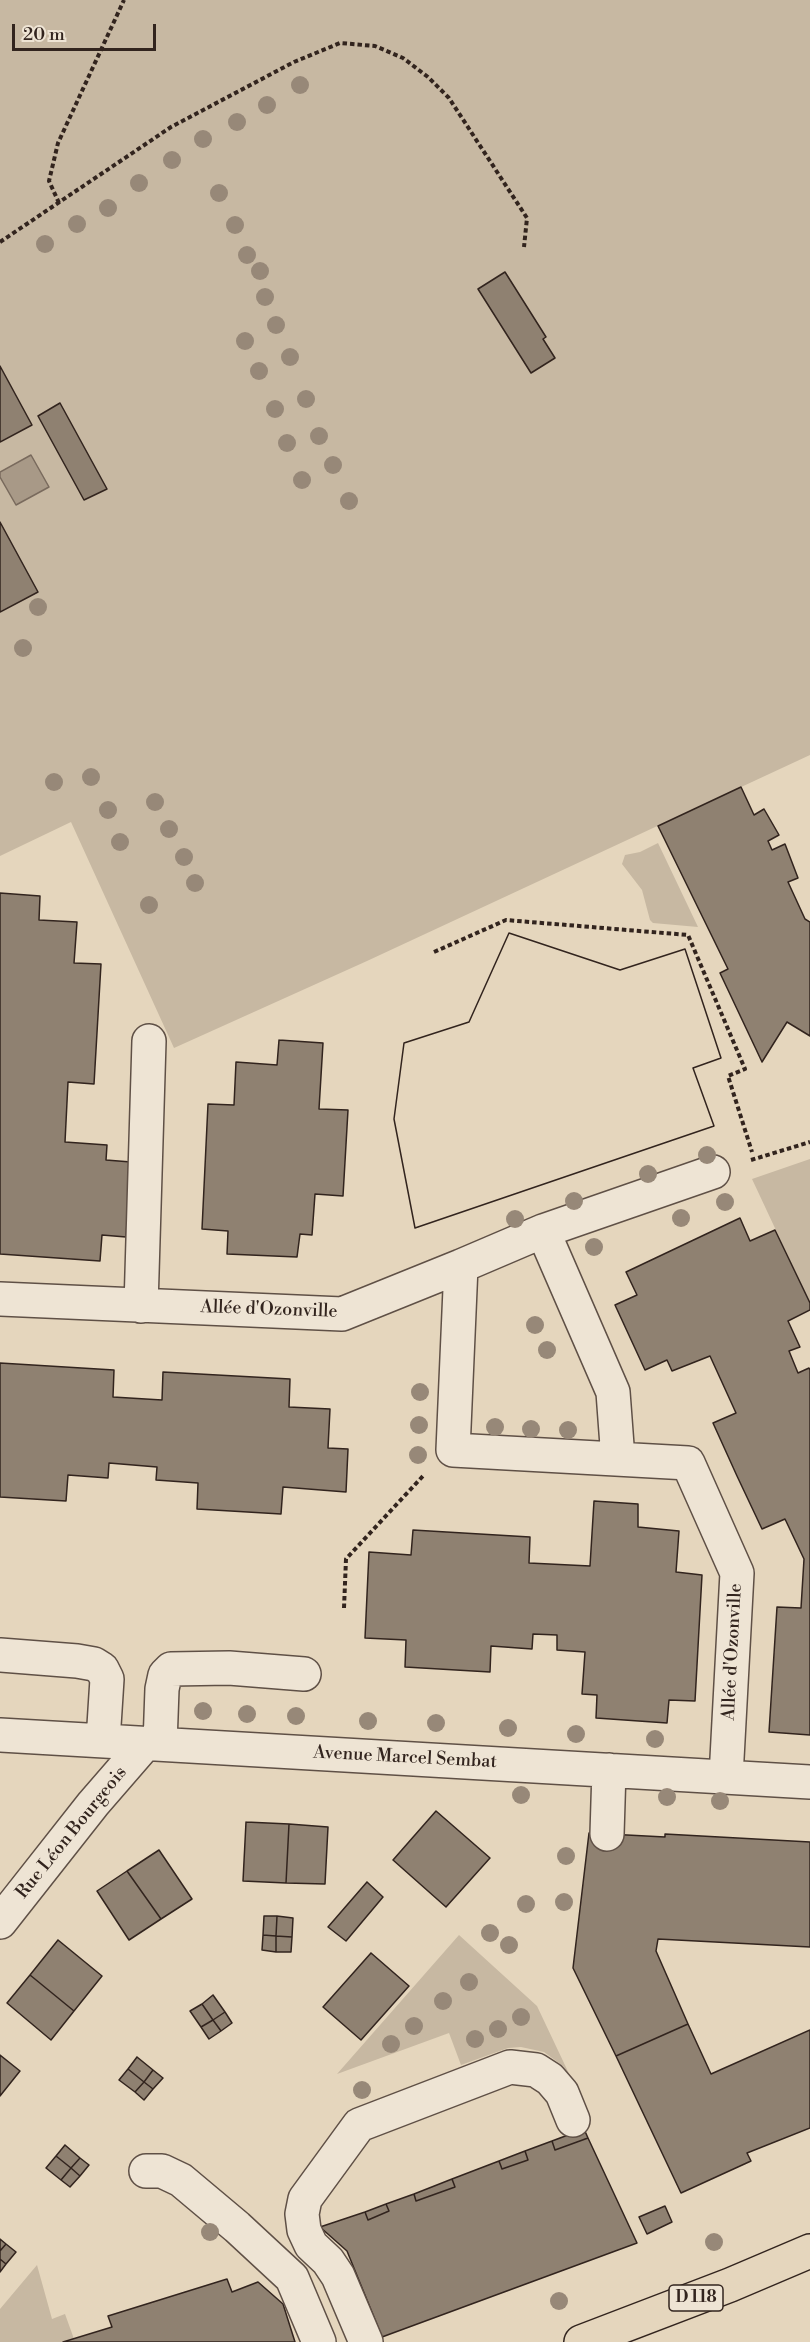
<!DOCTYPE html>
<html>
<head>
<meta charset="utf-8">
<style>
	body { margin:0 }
	#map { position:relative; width:810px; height:2342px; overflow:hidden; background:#e5d6bd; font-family:"Libre Bodoni",serif }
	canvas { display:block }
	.scale { position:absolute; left:12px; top:24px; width:144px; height:27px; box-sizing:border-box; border:3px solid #32241e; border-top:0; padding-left:8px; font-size:18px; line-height:21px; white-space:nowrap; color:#32241e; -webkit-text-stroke:4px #eee4d4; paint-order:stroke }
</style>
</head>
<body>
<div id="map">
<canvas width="810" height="2342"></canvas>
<div class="scale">20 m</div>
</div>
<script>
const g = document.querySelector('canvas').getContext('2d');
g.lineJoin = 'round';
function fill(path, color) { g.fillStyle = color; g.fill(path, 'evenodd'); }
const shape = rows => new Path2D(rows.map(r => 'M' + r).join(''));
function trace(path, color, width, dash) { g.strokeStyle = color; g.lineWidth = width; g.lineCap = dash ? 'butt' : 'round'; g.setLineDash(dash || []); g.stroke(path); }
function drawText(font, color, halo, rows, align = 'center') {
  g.font = font + ' "Libre Bodoni",serif'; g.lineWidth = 6; g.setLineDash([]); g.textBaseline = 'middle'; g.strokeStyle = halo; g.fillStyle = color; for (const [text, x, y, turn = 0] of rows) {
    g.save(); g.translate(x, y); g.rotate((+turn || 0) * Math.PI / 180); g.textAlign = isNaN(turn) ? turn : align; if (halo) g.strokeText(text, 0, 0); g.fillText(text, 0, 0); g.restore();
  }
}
const green = shape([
	[0,0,810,0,810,755,367,961,174,1048,71,822,0,856],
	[658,843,698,927,653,923,650,920,642,890,622,864,625,855,640,852],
	[810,1159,810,1303,752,1179],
	[459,1935,537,2006,572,2080,563,2066,544,2052,521,2047,508,2048,461,2065,449,2033,337,2074],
	[37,2265,52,2319,65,2314,74,2339,64,2342,0,2342,0,2309]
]);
const water = shape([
	[31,455,49,487,16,505,0,477,0,472,31,455]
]);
const building = shape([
	[505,272,546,337,543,339,555,358,531,373,478,289,505,272],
	[0,366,32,425,0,442,0,366],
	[60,403,107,489,84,500,38,416,60,403],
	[0,522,38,592,0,612,0,522],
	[741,787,754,815,764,809,779,835,768,841,772,850,785,844,798,878,788,882,805,919,810,922,810,1036,787,1022,762,1062,720,973,728,969,658,826,741,787],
	[0,893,40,896,39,920,77,922,74,963,101,964,94,1084,68,1082,65,1142,107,1145,106,1160,131,1162,126,1237,102,1235,100,1261,0,1254,0,893],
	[509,933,620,970,685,949,721,1058,693,1068,714,1126,415,1228,394,1119,404,1043,469,1022,509,933],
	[509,933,620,970,685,949,721,1058,693,1068,714,1126,415,1228,394,1119,404,1043,469,1022,509,933],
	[279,1040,323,1043,319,1109,348,1110,343,1196,315,1194,312,1235,300,1234,297,1257,227,1254,228,1231,202,1229,208,1104,234,1105,236,1062,277,1065,279,1040],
	[740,1218,750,1241,775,1230,810,1303,810,1310,788,1321,800,1347,789,1351,798,1373,809,1368,810,1370,810,1735,769,1732,777,1607,801,1608,804,1559,785,1519,762,1529,737,1476,713,1423,736,1413,710,1356,672,1371,667,1360,645,1370,615,1305,637,1295,626,1272,740,1218],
	[0,1363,114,1370,113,1397,162,1400,163,1372,290,1379,289,1407,330,1409,328,1448,348,1449,346,1492,283,1487,281,1514,197,1509,198,1483,156,1480,157,1467,109,1463,108,1478,68,1475,66,1501,0,1497,0,1363],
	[594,1501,638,1504,638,1527,679,1531,676,1572,702,1575,695,1701,669,1700,667,1723,596,1718,597,1695,582,1694,585,1652,557,1650,557,1635,533,1634,532,1649,491,1646,490,1672,405,1667,406,1640,365,1638,369,1552,411,1555,413,1530,530,1537,529,1563,590,1566,594,1501],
	[436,1811,490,1858,446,1907,393,1860,436,1811],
	[246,1822,289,1824,286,1883,243,1881,246,1822],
	[289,1824,328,1827,325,1884,286,1883,289,1824],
	[589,1833,665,1837,665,1834,810,1842,810,1947,658,1939,656,1951,688,2024,616,2056,573,1968,589,1833],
	[159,1850,192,1899,161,1919,127,1871,159,1850],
	[127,1871,161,1919,129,1940,97,1891,127,1871],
	[367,1882,383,1897,346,1941,328,1927,367,1882],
	[264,1916,277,1916,276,1936,263,1935,264,1916],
	[277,1916,293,1918,292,1937,276,1936,277,1916],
	[263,1935,276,1936,276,1952,262,1950,263,1935],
	[276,1936,292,1937,291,1952,276,1952,276,1936],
	[58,1940,102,1976,74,2011,30,1975,58,1940],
	[371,1953,409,1986,361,2040,323,2007,371,1953],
	[30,1975,74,2011,51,2040,7,2003,30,1975],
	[213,1995,225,2012,213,2020,202,2004,213,1995],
	[202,2004,213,2020,201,2027,190,2011,202,2004],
	[225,2012,232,2023,221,2031,213,2020,225,2012],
	[213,2020,221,2031,209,2039,201,2027,213,2020],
	[688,2024,711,2074,810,2030,810,2128,747,2153,751,2161,681,2193,616,2056,688,2024],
	[0,2055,20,2071,0,2096,0,2055],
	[137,2057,153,2070,144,2082,128,2069,137,2057],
	[128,2069,144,2082,135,2092,119,2080,128,2069],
	[153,2070,163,2078,153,2089,144,2082,153,2070],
	[144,2082,153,2089,144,2100,135,2092,144,2082],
	[584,2129,588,2138,555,2150,552,2141,584,2129],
	[588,2138,637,2243,382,2337,347,2251,320,2227,365,2212,368,2220,389,2211,386,2204,414,2194,416,2201,455,2187,452,2179,499,2161,502,2169,528,2160,525,2151,552,2141,555,2150,588,2138],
	[65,2145,80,2158,71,2168,56,2156,65,2145],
	[525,2151,528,2160,502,2169,499,2161,525,2151],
	[56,2156,71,2168,61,2180,46,2168,56,2156],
	[80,2158,89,2165,80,2176,71,2168,80,2158],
	[71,2168,80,2176,70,2187,61,2180,71,2168],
	[452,2179,455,2187,416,2201,414,2194,452,2179],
	[386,2204,389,2211,368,2220,365,2212,386,2204],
	[665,2206,672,2222,647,2234,639,2217,665,2206],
	[0,2239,6,2244,0,2251,0,2239],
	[6,2244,16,2252,6,2264,0,2259,0,2251,6,2244],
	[0,2259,6,2264,0,2272,0,2259],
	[227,2279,232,2292,258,2282,283,2304,295,2342,63,2342,112,2327,108,2316,227,2279]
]);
const path = shape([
	[59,203,49,181,58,143,124,0],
	[0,242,171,127,294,62,340,43,375,46,403,58,428,77,449,98,527,218,524,247],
	[434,952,506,920,688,935,745,1069,728,1076,752,1152],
	[751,1160,810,1142],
	[344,1608,346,1559,423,1476]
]);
const minor = shape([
	[543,1231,613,1392,618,1459],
	[461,1266,543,1231,713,1172],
	[0,1299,342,1314,461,1266,453,1450,688,1463,737,1573,726,1777],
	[141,1306,149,1041],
	[0,1655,77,1661,94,1664,102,1669,107,1679,103,1741],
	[0,1735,810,1782],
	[160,1744,162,1689,165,1675,171,1669,229,1668,304,1674],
	[607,1834,609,1770],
	[0,1922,93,1804,145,1744],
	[146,2171,162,2171,181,2180,237,2227,292,2278,319,2342],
	[366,2342,338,2276,328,2261,311,2245,304,2230,302,2214,305,2199,359,2125,510,2067,536,2070,550,2079,562,2093,573,2120]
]);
const major = shape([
	[581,2342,730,2285,810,2251]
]);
const trees = [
	[300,85],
	[267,105],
	[237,122],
	[203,139],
	[172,160],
	[139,183],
	[219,193],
	[108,208],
	[77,224],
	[235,225],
	[45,244],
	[247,255],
	[260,271],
	[265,297],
	[276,325],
	[245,341],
	[290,357],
	[259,371],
	[306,399],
	[275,409],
	[319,436],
	[287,443],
	[333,465],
	[302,480],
	[349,501],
	[38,607],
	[23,648],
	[91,777],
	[54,782],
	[155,802],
	[108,810],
	[169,829],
	[120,842],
	[184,857],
	[195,883],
	[149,905],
	[707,1155],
	[648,1174],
	[574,1201],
	[725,1202],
	[681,1218],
	[515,1219],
	[594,1247],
	[535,1325],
	[547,1350],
	[420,1392],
	[419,1425],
	[495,1427],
	[531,1429],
	[568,1430],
	[418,1455],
	[203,1711],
	[247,1714],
	[296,1716],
	[368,1721],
	[436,1723],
	[508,1728],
	[576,1734],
	[655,1739],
	[521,1795],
	[667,1797],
	[720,1801],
	[566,1856],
	[564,1902],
	[526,1904],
	[490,1933],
	[509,1945],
	[469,1982],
	[443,2001],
	[521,2017],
	[414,2026],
	[498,2029],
	[475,2039],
	[391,2044],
	[362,2090],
	[210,2232],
	[714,2242],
	[559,2301]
];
const shields = [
	[696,2298,54]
];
const shieldNames = [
	["D 118",696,2298]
];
const streetNames = [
	["Allée d'Ozonville",269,1310,2],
	["Allée d'Ozonville",733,1652,-87],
	["Avenue Marcel Sembat",405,1758,3],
	["Rue Léon Bourgeois",72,1833,-51]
];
fill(green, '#c7b8a2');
fill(water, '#a89987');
trace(water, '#796a5d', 1.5);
fill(building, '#8f8171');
trace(building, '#32241e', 1.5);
trace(minor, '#5f5046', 36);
trace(major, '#32241e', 36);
trace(path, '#32241e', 4, [4.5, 3]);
trace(minor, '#eee4d4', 33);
trace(major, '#e5d6bd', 33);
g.fillStyle = '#978878';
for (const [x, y] of trees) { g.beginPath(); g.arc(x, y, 9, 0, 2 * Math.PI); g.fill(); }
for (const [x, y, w] of shields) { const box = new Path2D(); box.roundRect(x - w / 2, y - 13, w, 26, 4.5); g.fillStyle = '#eee4d4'; g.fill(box); trace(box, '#32241e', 1.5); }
drawText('bold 16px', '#32241e', null, shieldNames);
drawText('18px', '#32241e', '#eee4d4', streetNames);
</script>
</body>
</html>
